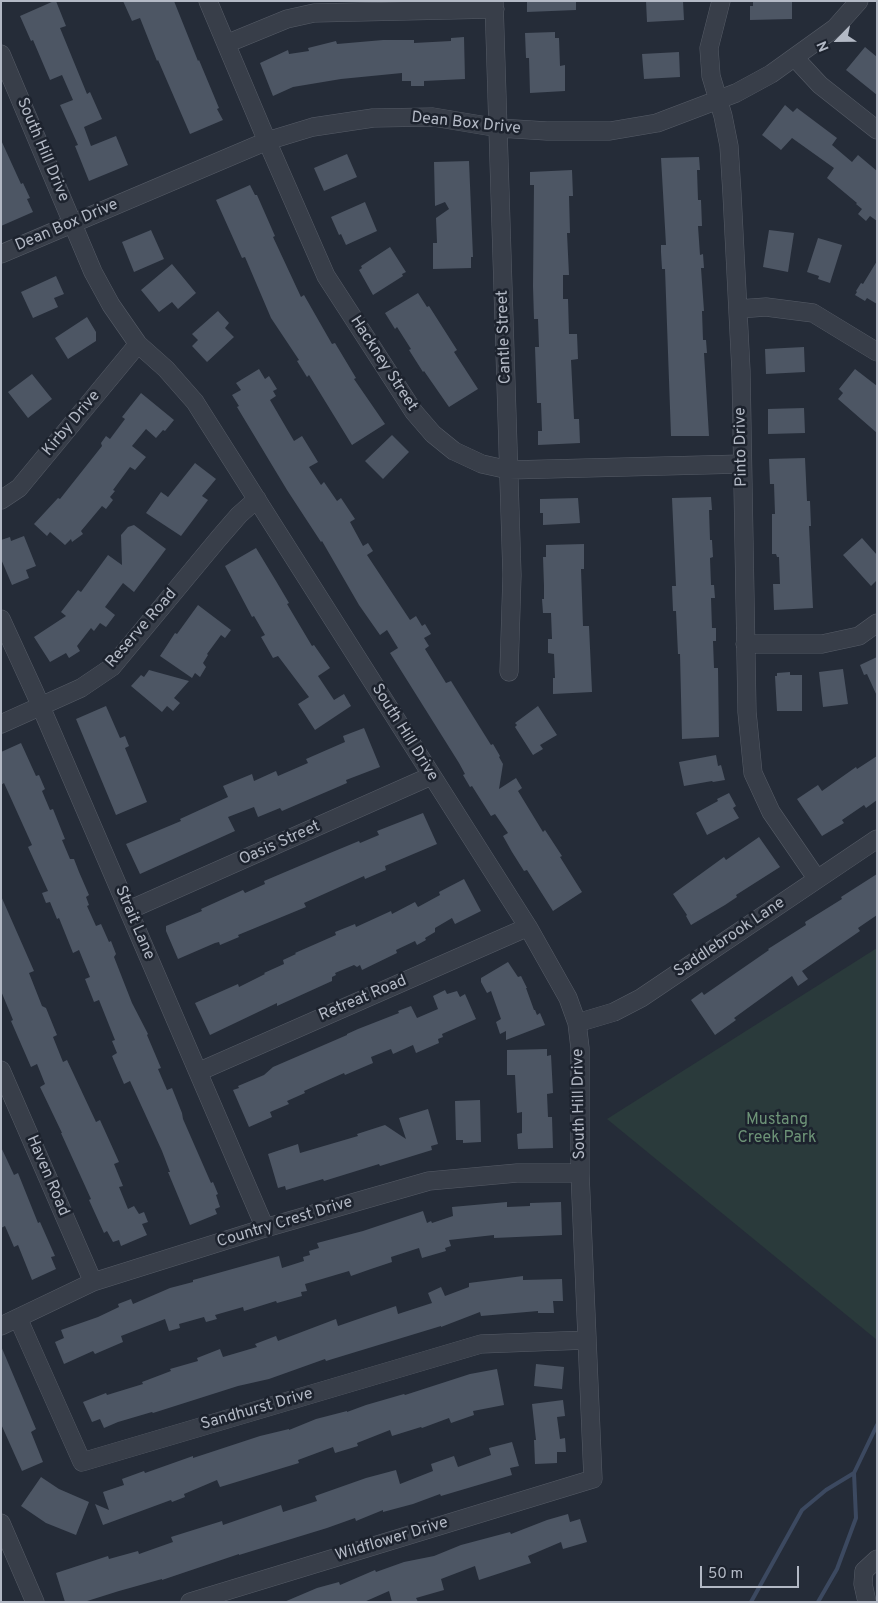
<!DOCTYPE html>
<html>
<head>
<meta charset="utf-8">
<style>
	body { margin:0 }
	#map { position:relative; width:878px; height:1603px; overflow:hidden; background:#252c38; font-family:Overpass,sans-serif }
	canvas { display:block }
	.frame { position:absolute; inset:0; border:2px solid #b3b9c5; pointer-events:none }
	.north { position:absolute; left:813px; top:15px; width:50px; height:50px; -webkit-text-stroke:4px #1d232e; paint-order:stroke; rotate:247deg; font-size:14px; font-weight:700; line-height:20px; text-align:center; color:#b3b9c5 }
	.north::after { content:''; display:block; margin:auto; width:18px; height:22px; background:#b3b9c5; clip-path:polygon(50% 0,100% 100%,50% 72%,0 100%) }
	.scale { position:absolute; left:700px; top:1566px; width:99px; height:22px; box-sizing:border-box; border:2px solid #b3b9c5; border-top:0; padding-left:6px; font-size:15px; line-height:18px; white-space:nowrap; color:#b3b9c5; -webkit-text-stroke:4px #1d232e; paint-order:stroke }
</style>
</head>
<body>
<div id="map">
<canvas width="878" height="1603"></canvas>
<div class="frame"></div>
<div class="north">N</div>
<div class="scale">50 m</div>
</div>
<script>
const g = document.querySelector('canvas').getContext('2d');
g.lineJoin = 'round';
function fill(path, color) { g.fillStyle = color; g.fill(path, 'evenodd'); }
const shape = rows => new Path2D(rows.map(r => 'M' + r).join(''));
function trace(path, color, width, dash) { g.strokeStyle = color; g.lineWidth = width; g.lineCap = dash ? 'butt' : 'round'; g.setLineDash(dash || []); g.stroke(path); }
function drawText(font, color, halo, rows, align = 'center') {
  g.font = font + ' Overpass,sans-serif'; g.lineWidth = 5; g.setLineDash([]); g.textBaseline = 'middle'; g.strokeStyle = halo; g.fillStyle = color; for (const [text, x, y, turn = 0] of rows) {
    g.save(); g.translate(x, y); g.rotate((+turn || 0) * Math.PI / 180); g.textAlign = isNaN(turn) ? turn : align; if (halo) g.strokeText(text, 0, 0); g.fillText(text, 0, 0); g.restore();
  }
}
const green = shape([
	[877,948,877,1340,607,1119]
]);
const stream = shape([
	[751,1602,802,1510,826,1490,854,1473],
	[818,1602,837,1569,856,1518,854,1473,877,1425]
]);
const building = shape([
	[54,1,56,1,66,26,60,28,87,94,90,92,102,119,84,127,91,146,116,136,128,165,89,181,75,146,78,145,60,105,73,100,62,75,50,80,33,40,31,41,20,16],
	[123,1,174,1,198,61,199,60,219,108,217,109,223,120,190,134,158,60,157,61,140,18,132,21],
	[527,1,576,1,576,10,527,12],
	[646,1,683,1,684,20,647,22],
	[753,1,792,1,792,19,750,20,750,6,753,6],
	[555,32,555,38,559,38,560,66,565,65,565,91,530,93,529,58,526,58,525,33],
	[464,37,465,79,424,81,424,86,411,86,411,81,402,81,402,73,341,79,293,87,273,96,260,63,288,50,289,54,309,51,308,48,336,41,337,44,383,40,414,40,414,43,451,41,451,38],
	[865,47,877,57,877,95,846,70],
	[679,52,680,77,644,79,642,54],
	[785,105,793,112,797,108,837,138,832,145,852,162,858,155,877,171,877,221,870,216,866,221,858,214,862,209,856,204,857,203,827,178,834,168,792,138,781,150,762,135],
	[1,140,21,184,23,183,30,198,27,199,33,212,1,226],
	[347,154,357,177,324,191,314,168],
	[699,157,700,170,697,170,698,200,701,200,702,226,698,226,700,255,703,254,704,268,701,268,704,311,702,311,703,340,706,340,707,353,704,353,709,436,671,436,665,269,662,269,661,252,661,245,666,245,661,158],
	[469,161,473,257,471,257,471,268,433,269,433,243,437,243,436,218,449,209,445,202,435,206,434,162],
	[572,170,573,196,569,196,570,233,567,233,569,275,563,275,563,299,568,299,569,334,577,334,578,359,571,360,574,419,579,419,580,443,538,445,538,431,542,431,541,403,537,403,535,347,539,347,538,319,534,319,533,286,534,185,530,185,530,172],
	[250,185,255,195,257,195,275,236,273,237,301,297,304,295,332,344,335,343,356,378,354,379,385,424,352,445,309,375,307,377,297,361,299,360,271,318,245,257,242,258,216,200],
	[365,202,377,231,346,245,341,234,339,235,331,217],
	[151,230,164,259,134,272,122,242],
	[769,230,794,233,788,272,763,267],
	[818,238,842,245,830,283,818,279,819,276,807,272],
	[390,247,406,272,402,274,403,276,373,295,359,270,362,268,361,266],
	[877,261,877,304,867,298,865,301,855,295,857,292,856,291,861,283,863,284],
	[172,264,196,293,178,309,172,302,159,312,141,290],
	[56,276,64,294,54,298,58,307,33,318,21,292],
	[418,293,427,307,429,306,457,350,454,352,478,389,449,407,424,371,423,372,409,350,411,349,397,327,395,329,385,313],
	[218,311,229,323,225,328,234,337,207,362,192,346,198,340,192,334],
	[87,317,96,332,96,341,68,359,55,338],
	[804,347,805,372,766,374,765,349],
	[259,369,265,379,269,376,277,389,273,391,276,396,270,400,294,441,302,436,318,462,309,467,321,485,324,482,337,501,341,498,355,519,350,522,363,546,368,543,373,551,367,555,410,620,416,616,422,626,425,624,431,634,424,638,429,646,425,649,446,683,451,681,491,745,493,744,500,756,499,757,503,764,499,789,516,778,522,788,518,791,543,832,545,830,562,856,560,857,582,892,553,911,527,870,524,871,512,852,503,836,508,833,495,814,491,816,472,786,470,787,463,775,465,774,459,763,390,653,398,648,387,630,380,635,359,605,322,541,321,542,287,490,237,407,239,406,232,395,241,390,236,383],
	[855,369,877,386,877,433,838,399,843,393,839,389],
	[32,374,52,399,28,418,8,392],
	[141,393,174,420,165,431,163,430,156,438,146,429,132,446,146,457,135,470,130,467,113,490,115,491,110,497,113,500,106,509,102,506,81,531,83,534,72,542,71,539,65,545,50,532,47,536,34,524,58,498,60,499,102,446,101,443,106,436,110,439,125,419,122,417],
	[804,408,805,433,768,434,768,409],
	[392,435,409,452,383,479,365,461],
	[805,458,807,501,810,501,811,526,809,526,813,608,774,610,773,584,780,584,779,557,777,557,776,554,772,554,772,514,775,514,774,484,770,484,769,459],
	[195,463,216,479,202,496,208,500,181,536,146,513,161,492,168,497],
	[711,497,712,510,709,510,710,540,712,540,713,557,710,558,711,585,714,585,715,598,711,598,712,628,716,628,716,641,713,641,714,668,718,668,719,737,682,739,680,654,678,654,676,611,673,611,672,586,676,586,672,498],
	[578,498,580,523,543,525,543,513,540,513,540,499],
	[134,525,166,549,134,592,123,583,105,607,115,615,106,627,100,623,94,631,91,628,77,646,80,651,69,658,66,653,50,662,34,637,66,616,61,612,78,590,81,592,108,555,122,565,121,535,128,527],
	[24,536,36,566,26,570,29,578,12,585,1,559,1,540,10,537,11,541],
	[862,538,877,555,877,580,871,586,843,555],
	[584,544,584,569,581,569,583,626,589,626,592,692,553,694,553,678,555,678,554,654,548,653,548,639,552,639,551,613,543,613,542,599,544,599,544,586,543,557,546,557,546,545],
	[256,548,276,581,289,603,287,604,312,646,314,645,330,668,318,676,334,700,344,694,351,706,315,730,298,704,309,697,278,656,273,658,261,637,265,635,254,616,252,617,225,566],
	[198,605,231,630,225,638,221,635,207,654,208,655,203,663,206,667,200,677,195,673,192,678,160,656,175,633,177,634],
	[877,657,877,696,867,674,864,675,860,665],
	[843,669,848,704,823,707,819,672],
	[149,670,189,681,174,698,180,703,173,711,167,706,162,712,131,686,141,675,144,677],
	[790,672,790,675,802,675,802,711,777,711,775,676,777,676,777,673],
	[106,706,120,738,125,736,129,746,125,748,147,802,116,815,76,719],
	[538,706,557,735,540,745,543,749,533,755,515,727,517,725,515,723],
	[364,728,380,767,346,780,347,783,282,811,280,808,258,817,254,807,228,817,235,831,140,874,126,844,181,821,180,819,228,797,223,786,252,774,254,781,276,771,278,776,308,763,306,759,345,742,343,736],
	[21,743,36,776,39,775,45,789,42,791,50,810,53,809,65,839,62,840,70,859,74,859,79,872,89,895,86,897,89,905,87,906,96,926,101,924,109,942,111,941,116,954,114,957,132,1003,148,1034,147,1035,161,1068,158,1069,167,1090,172,1088,182,1113,183,1119,211,1183,213,1182,218,1194,216,1195,220,1207,215,1209,217,1214,190,1225,168,1172,170,1172,162,1151,130,1081,124,1084,112,1056,117,1053,112,1041,115,1040,99,1000,94,1002,85,979,90,977,79,950,73,953,59,918,57,919,50,902,46,903,42,893,48,891,28,847,32,845,4,783,1,785,1,752],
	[716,755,718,766,721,765,725,780,713,782,712,781,684,786,679,762],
	[877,756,877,800,866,808,864,805,842,820,844,823,822,836,797,799,818,785,822,791,856,767,857,769],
	[729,793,736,806,733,808,739,818,707,835,696,813,718,801,717,799],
	[423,813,437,844,385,866,386,870,365,879,364,876,304,903,306,907,238,935,239,937,220,945,219,942,215,943,178,959,166,931,166,926,202,911,201,909,243,890,245,893,265,884,264,881,330,853,359,841,360,843,379,835,377,831],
	[759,837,780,867,736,895,737,897,725,905,691,925,686,916,687,915,673,894,724,857,726,860],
	[877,874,877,915,858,928,860,931,802,971,808,979,798,986,792,976,734,1018,736,1020,715,1035,691,1000,702,992,704,995,769,950,768,949,806,925,805,922,842,899,841,897],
	[464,879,481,911,455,924,452,918,435,928,435,932,425,938,426,940,417,945,415,941,396,950,397,953,362,970,360,965,357,967,354,965,335,973,336,975,332,977,332,981,277,1006,277,1003,210,1035,195,1003,238,984,239,987,265,974,264,973,284,964,283,960,296,954,295,953,336,935,335,932,355,924,356,927,391,911,392,914,415,902,418,907,440,895,439,892],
	[1,896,34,971,29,973,42,1006,46,1008,57,1035,53,1037,63,1062,67,1060,96,1122,100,1120,119,1162,114,1164,123,1186,119,1187,128,1209,134,1206,139,1214,144,1212,148,1222,142,1224,147,1235,121,1246,119,1240,113,1242,107,1231,104,1233,89,1200,91,1199,61,1133,62,1133,40,1087,45,1084,37,1064,31,1067,11,1021,13,1020,1,991],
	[508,962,518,977,521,976,527,988,526,988,534,1010,535,1010,537,1015,540,1013,545,1025,506,1040,506,1031,500,1034,496,1022,501,1019,491,991,487,993,481,982,481,978],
	[445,990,447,994,457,991,460,997,465,994,476,1019,442,1034,443,1037,438,1039,439,1043,416,1053,413,1045,393,1054,391,1049,371,1057,373,1063,345,1075,344,1073,304,1091,305,1093,287,1101,289,1104,270,1112,272,1117,249,1127,233,1090,239,1088,238,1086,264,1075,273,1067,347,1035,347,1034,358,1029,399,1013,398,1011,411,1006,417,1018,438,1009,433,996],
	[547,1049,547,1056,551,1055,553,1093,547,1094,548,1117,552,1117,553,1148,518,1149,517,1134,522,1133,522,1112,517,1113,515,1075,507,1075,507,1050],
	[480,1100,481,1142,463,1143,463,1140,456,1140,455,1101],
	[428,1109,438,1144,431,1146,432,1150,380,1166,379,1164,324,1181,323,1179,286,1190,285,1186,278,1188,268,1154,298,1144,300,1153,358,1136,357,1134,385,1125,406,1139,399,1118],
	[1,1147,14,1175,18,1173,38,1223,40,1222,55,1256,51,1257,56,1269,32,1280,18,1245,14,1247,5,1226,1,1228],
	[507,1202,507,1207,530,1206,530,1203,561,1202,562,1235,494,1238,494,1235,449,1240,451,1246,445,1248,446,1251,422,1258,419,1248,391,1257,392,1262,371,1269,351,1276,349,1271,305,1284,307,1291,301,1292,302,1296,277,1303,276,1301,244,1311,243,1307,215,1315,217,1319,206,1322,204,1317,179,1324,180,1328,169,1331,165,1319,121,1336,123,1342,95,1354,93,1351,64,1364,55,1342,64,1338,61,1330,98,1317,119,1307,118,1304,131,1299,133,1304,170,1288,193,1282,193,1280,279,1256,282,1268,304,1261,303,1257,310,1255,309,1251,319,1248,317,1243,363,1231,423,1211,427,1223,431,1221,432,1223,453,1216,452,1207],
	[523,1276,523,1280,562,1279,563,1301,553,1301,554,1313,538,1313,538,1311,481,1316,480,1312,441,1327,441,1326,326,1361,325,1359,269,1379,238,1386,153,1413,152,1412,118,1422,104,1428,100,1419,92,1422,83,1402,106,1393,107,1395,143,1384,142,1382,171,1371,170,1369,198,1361,197,1358,220,1349,223,1357,257,1347,255,1344,276,1336,278,1341,336,1319,338,1326,396,1306,398,1314,432,1303,428,1293,441,1287,445,1296,469,1287,469,1283],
	[1,1346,36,1429,31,1432,43,1462,22,1471,1,1424],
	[536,1364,564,1367,562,1389,534,1386],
	[497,1369,504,1405,473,1411,474,1415,451,1423,449,1418,422,1428,421,1427,392,1436,390,1430,357,1443,358,1446,335,1453,333,1447,298,1460,299,1463,220,1487,217,1480,184,1494,185,1497,172,1502,171,1500,103,1525,95,1504,109,1510,103,1492,124,1485,122,1479,144,1471,145,1473,193,1456,193,1458,260,1436,289,1429,289,1430,316,1419,347,1411,347,1412,366,1405,404,1394,405,1395,470,1374],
	[563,1400,565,1416,557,1417,560,1439,565,1438,566,1452,557,1452,557,1463,535,1464,534,1440,536,1440,532,1404],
	[512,1442,519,1466,510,1468,512,1475,441,1496,440,1494,413,1504,383,1512,383,1510,356,1521,355,1518,327,1528,239,1555,239,1554,162,1580,162,1579,119,1591,84,1602,65,1602,56,1573,108,1556,109,1559,138,1551,139,1554,173,1542,171,1537,222,1521,223,1525,281,1505,283,1512,317,1501,315,1496,366,1478,396,1470,400,1484,433,1471,431,1464,454,1456,458,1467,491,1455,489,1448],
	[41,1477,59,1489,89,1502,76,1535,46,1523,21,1506],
	[568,1514,570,1522,580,1519,587,1542,563,1549,561,1542,528,1556,531,1563,479,1580,475,1566,441,1579,444,1590,416,1598,418,1602,392,1602,389,1591,364,1602,284,1602,317,1588,339,1582,340,1585,375,1570,376,1572,404,1562,434,1556,461,1545,510,1532,511,1534,547,1520]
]);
const minor = shape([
	[208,1,267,141,326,276,414,412,433,434,454,451,482,464,509,470,742,464],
	[494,1,512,575,509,672],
	[721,1,709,48,711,76,723,116,729,146,732,194,741,371,747,712,753,773,771,812,817,879],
	[226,44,287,19,314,13,495,9],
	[1,54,93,272,111,305,138,344,166,369,195,402,528,927,568,998,577,1023,580,1048,580,1173,593,1479,190,1602],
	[795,58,820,85,877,130],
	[1,254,267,141,313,127,373,118,433,117,499,128,547,131,610,131,657,123,736,93,771,74,835,28,859,1],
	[738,309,766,307,813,313,877,352],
	[1,500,19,488,138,344],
	[1,619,35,693,265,1228],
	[745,644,822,644,859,636,877,623],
	[1,724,81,688,112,667,219,538,239,515,257,499],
	[129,910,431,776],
	[577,1023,614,1012,641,998,877,839],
	[1,1070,93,1282],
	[198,1072,528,927],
	[18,1318,82,1462,481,1344,587,1340],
	[1,1326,93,1282,265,1228,429,1181,517,1173,580,1173],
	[1,1523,35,1602],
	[867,1602,863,1584,864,1571,877,1559]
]);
const streetNames = [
	["Dean Box Drive",466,124,6],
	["South Hill Drive",42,150,67],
	["Dean Box Drive",67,226,-23],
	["Cantle Street",505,337,-92],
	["Hackney Street",383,364,57],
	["Kirby Drive",72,424,-50],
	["Pinto Drive",742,447,-91],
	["Reserve Road",142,629,-49],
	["South Hill Drive",404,733,58],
	["Oasis Street",280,844,-24],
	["Strait Lane",134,923,67],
	["Saddlebrook Lane",730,938,-34],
	["Retreat Road",363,999,-23],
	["South Hill Drive",580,1104,-91],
	["Haven Road",47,1176,67],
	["Country Crest Drive",285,1223,-17],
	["Sandhurst Drive",257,1410,-16],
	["Wildflower Drive",392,1540,-17]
];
const parkNames = [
	["Mustang",777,1121],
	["Creek Park",777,1139]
];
fill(green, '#2a3a3b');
trace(stream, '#3c4960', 4);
fill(building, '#4d5664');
trace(minor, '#565c67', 19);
trace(minor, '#383e49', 18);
drawText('16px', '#b3b9c5', '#1d232e', streetNames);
drawText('16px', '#6d9377', '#1d232e', parkNames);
</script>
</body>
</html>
